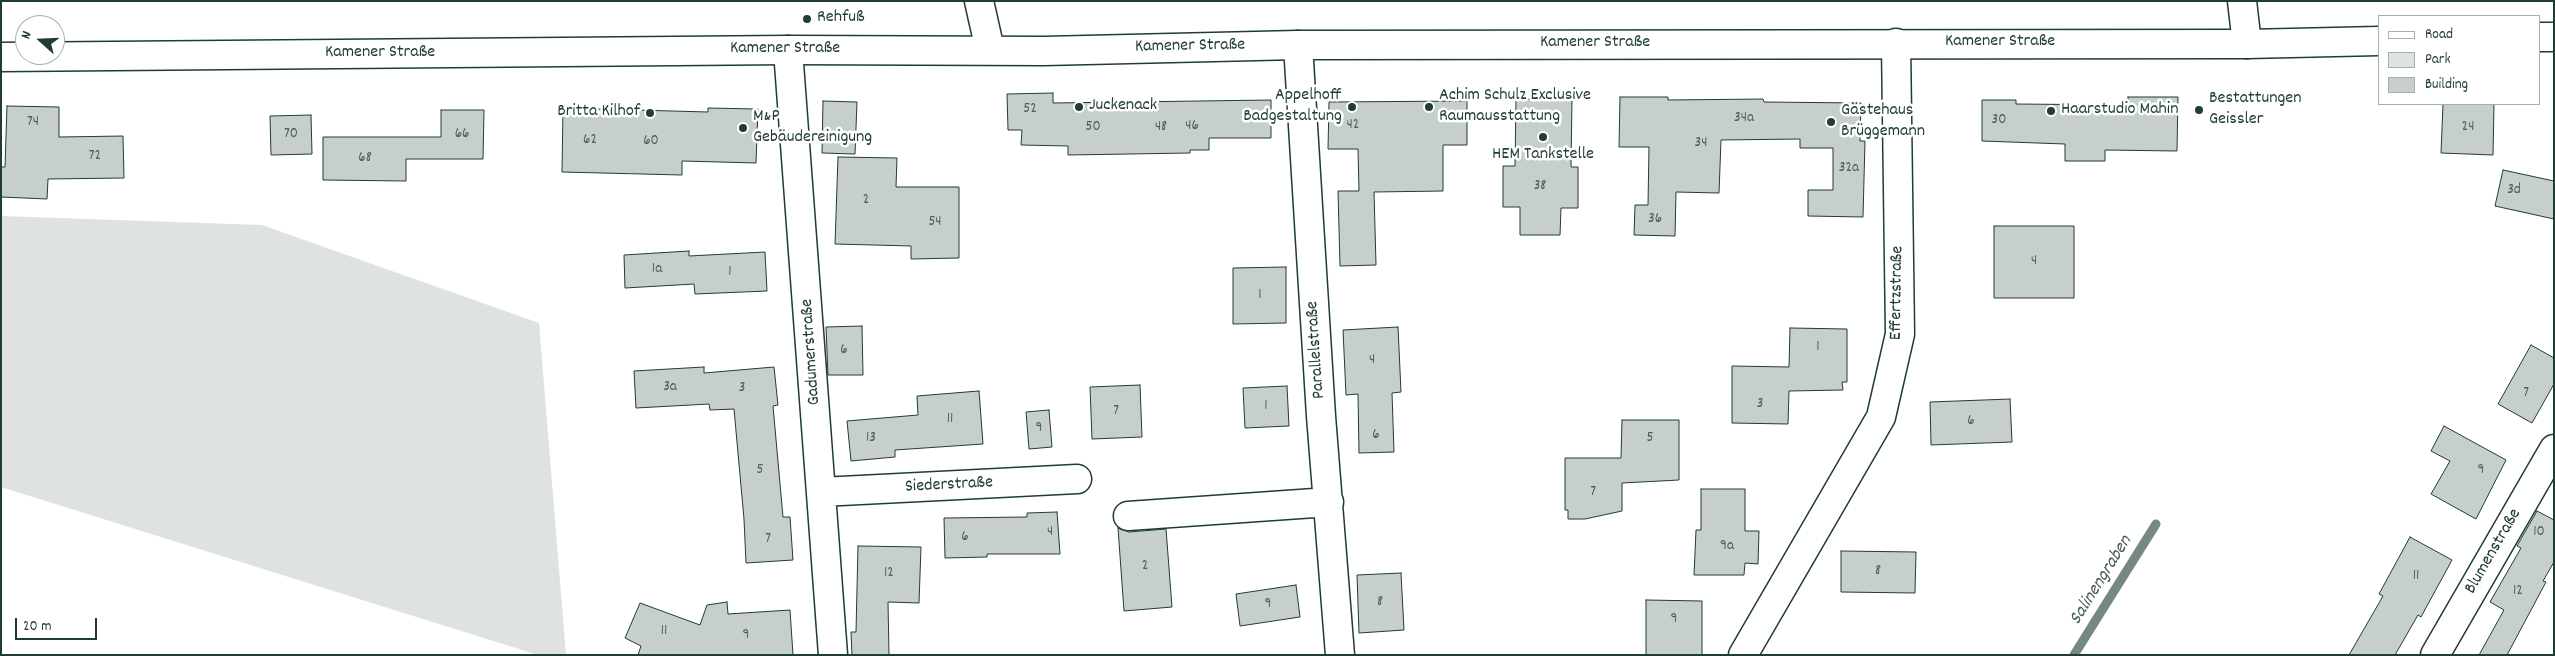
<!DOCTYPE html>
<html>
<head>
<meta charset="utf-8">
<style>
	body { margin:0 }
	#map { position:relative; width:2555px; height:656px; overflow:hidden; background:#fff; font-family:Dekko,sans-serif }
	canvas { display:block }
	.frame { position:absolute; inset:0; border:2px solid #1f3d34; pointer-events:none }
	.legend { position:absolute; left:2378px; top:15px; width:162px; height:90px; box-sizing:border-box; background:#fff; border:1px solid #a5b1ae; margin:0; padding:6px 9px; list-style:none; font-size:15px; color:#1f3d34 }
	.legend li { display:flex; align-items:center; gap:10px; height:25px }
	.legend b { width:25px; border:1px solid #a5b1ae }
	.north { position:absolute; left:15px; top:15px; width:50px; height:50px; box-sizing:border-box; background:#fff; border:1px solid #a5b1ae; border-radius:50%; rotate:290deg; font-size:14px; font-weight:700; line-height:20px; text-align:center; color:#1f3d34 }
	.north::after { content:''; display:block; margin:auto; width:18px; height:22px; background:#1f3d34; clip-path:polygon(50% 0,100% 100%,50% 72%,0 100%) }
	.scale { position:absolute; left:15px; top:618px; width:82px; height:22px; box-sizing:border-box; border:2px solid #1f3d34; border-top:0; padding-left:6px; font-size:15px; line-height:18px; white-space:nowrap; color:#1f3d34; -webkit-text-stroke:4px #fff; paint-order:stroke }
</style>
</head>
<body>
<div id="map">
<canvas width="2555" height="656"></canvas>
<div class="frame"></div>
<ul class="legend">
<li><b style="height:6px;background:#fff"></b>Road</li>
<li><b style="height:14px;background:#dee3e2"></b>Park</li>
<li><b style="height:14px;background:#c7cfcc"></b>Building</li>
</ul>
<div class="north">N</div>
<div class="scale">20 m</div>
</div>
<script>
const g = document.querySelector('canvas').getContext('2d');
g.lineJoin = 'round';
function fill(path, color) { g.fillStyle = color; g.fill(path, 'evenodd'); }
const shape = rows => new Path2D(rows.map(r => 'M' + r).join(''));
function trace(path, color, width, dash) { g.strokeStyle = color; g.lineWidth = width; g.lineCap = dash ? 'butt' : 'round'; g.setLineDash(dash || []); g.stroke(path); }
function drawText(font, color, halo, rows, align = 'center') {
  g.font = font + ' Dekko,sans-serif'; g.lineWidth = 5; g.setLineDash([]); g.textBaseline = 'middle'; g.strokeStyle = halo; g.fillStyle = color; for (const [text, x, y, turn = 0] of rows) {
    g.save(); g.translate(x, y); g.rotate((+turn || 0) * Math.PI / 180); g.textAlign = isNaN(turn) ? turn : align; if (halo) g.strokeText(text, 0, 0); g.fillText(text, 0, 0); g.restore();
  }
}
const green = shape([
	[1,216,262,225,539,323,566,655,538,655,1,487]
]);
const stream = shape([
	[2074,655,2156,524]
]);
const building = shape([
	[1053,93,1053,103,1271,100,1271,138,1209,138,1209,150,1190,150,1190,153,1068,155,1068,146,1021,145,1022,130,1008,130,1007,94,1053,93],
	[1620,97,1668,97,1668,100,1763,99,1764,102,1861,103,1860,141,1865,141,1863,217,1808,216,1808,190,1833,190,1833,148,1800,148,1800,139,1721,140,1719,193,1676,192,1675,236,1634,235,1635,205,1648,205,1649,147,1619,147,1620,97],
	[2128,97,2178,97,2177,151,2105,150,2105,161,2065,161,2065,144,1982,141,1982,100,2016,100,2016,104,2128,105,2128,97],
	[1516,99,1572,99,1571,167,1578,167,1578,208,1561,208,1560,235,1520,235,1520,207,1503,207,1503,166,1515,166,1516,99],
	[823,101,857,102,855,154,822,153,823,101],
	[1467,101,1467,145,1443,145,1443,191,1374,192,1376,265,1340,266,1338,191,1359,191,1358,149,1328,149,1329,102,1467,101],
	[2443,104,2494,104,2493,155,2441,153,2443,104],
	[7,106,59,107,59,137,123,136,124,178,48,179,47,199,1,197,1,167,5,167,7,106],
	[563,108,708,112,708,108,758,109,756,163,682,161,682,175,562,172,563,108],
	[441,110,484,110,483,159,406,159,406,181,323,180,323,137,441,137,441,110],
	[311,115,312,154,271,155,270,116,311,115],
	[838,157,897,158,896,187,959,187,959,258,911,259,911,246,835,244,838,157],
	[2503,170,2554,181,2554,219,2495,206,2503,170],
	[1994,226,2074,226,2074,298,1994,298,1994,226],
	[689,251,689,256,765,252,767,291,695,294,694,284,625,288,624,255,689,251],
	[1286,267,1286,323,1233,324,1233,268,1286,267],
	[862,326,863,375,828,375,826,327,862,326],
	[1398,327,1401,392,1392,393,1394,452,1359,453,1358,394,1346,395,1343,330,1398,327],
	[1790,328,1847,329,1847,382,1842,382,1843,390,1789,391,1788,424,1732,423,1732,366,1789,367,1790,328],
	[2531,345,2554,358,2554,384,2532,423,2498,404,2531,345],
	[704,367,704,373,774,367,778,405,773,406,783,517,790,517,793,560,746,563,744,519,734,409,710,410,709,404,636,408,634,371,704,367],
	[1140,385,1142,437,1092,439,1090,387,1140,385],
	[1287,386,1289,426,1245,428,1243,388,1287,386],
	[979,391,983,444,895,450,895,457,851,461,847,421,918,415,917,396,979,391],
	[2010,399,2012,442,1931,445,1930,402,2010,399],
	[1049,410,1052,447,1029,449,1026,412,1049,410],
	[1622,420,1679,420,1679,480,1622,483,1622,511,1585,519,1568,519,1568,510,1565,510,1565,458,1621,458,1622,420],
	[2444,426,2506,460,2476,519,2431,494,2450,461,2431,451,2444,426],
	[1701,489,1745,489,1745,531,1759,531,1758,564,1745,563,1744,575,1694,575,1696,530,1701,530,1701,489],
	[2537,511,2554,520,2554,562,2543,581,2546,582,2507,655,2479,655,2504,610,2490,602,2521,548,2517,546,2537,511],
	[1057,512,1060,554,987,554,987,557,945,558,944,518,1027,517,1027,513,1057,512],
	[1118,528,1129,532,1166,529,1172,607,1124,611,1118,528],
	[2410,537,2452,560,2421,617,2418,615,2395,655,2349,655,2383,596,2379,594,2410,537],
	[858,546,921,547,919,603,888,602,889,655,852,655,851,632,856,632,858,546],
	[1841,551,1916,552,1915,593,1841,592,1841,551],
	[1401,573,1404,630,1359,633,1357,575,1401,573],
	[1296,585,1300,617,1240,626,1236,594,1296,585],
	[1646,600,1702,601,1702,655,1646,655,1646,600],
	[727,602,728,614,790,610,793,655,638,655,641,646,625,638,640,603,700,625,707,605,727,602]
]);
const minor = shape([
	[979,1,990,50],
	[2242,1,2247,44],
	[1298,45,1321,416,1340,655],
	[788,50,833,655],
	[821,492,1077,479],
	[1128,516,1329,502],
	[1743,655,1881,417,1900,334,1896,43],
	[2435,655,2554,449]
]);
const secondary = shape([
	[2539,37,2554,37],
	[1,57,788,50,1044,51,1298,45,2247,44,2379,41]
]);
const markers = [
	[807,19,5,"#1f3d34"],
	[1079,107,5,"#1f3d34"],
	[1352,107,5,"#1f3d34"],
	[1429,107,5,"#1f3d34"],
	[2199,110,5,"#1f3d34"],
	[2051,111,5,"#1f3d34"],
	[650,113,5,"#1f3d34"],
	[1831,122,5,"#1f3d34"],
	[743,128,5,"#1f3d34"],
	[1543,137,5,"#1f3d34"]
];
const numberNames = [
	["52",1030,110],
	["34a",1744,119],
	["30",1999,121],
	["74",33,123],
	["42",1353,126],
	["46",1192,127],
	["50",1093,128],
	["48",1161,128],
	["24",2468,128],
	["70",291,135],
	["66",462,135],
	["62",590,141],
	["60",651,142],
	["34",1701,144],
	["72",95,157],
	["68",365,159],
	["32a",1849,169],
	["38",1540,187],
	["3d",2514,191],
	["2",866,201],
	["36",1655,220],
	["54",935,223],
	["4",2034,262],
	["1a",657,270],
	["1",730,273],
	["1",1260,296],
	["1",1818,348],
	["6",844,351],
	["4",1372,361],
	["3a",670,388],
	["3",742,389],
	["7",2526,394],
	["3",1760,405],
	["1",1266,407],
	["7",1116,412],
	["11",950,420],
	["6",1971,422],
	["9",1039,429],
	["6",1376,436],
	["13",871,439],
	["5",1650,439],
	["5",760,471],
	["9",2481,471],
	["7",1593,493],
	["4",1050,533],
	["10",2539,533],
	["6",965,538],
	["7",768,540],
	["9a",1727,547],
	["2",1145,567],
	["8",1878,572],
	["12",889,574],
	["11",2416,577],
	["12",2518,592],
	["8",1380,603],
	["9",1268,605],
	["9",1674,620],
	["11",664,632],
	["9",746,636]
];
const poiNames = [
	["Rehfuß",817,19],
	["Appelhoff",1342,97,"right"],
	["Badgestaltung",1342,118,"right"],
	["Achim Schulz Exclusive",1439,97],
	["Raumausstattung",1439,118],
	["Bestattungen",2209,100],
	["Geissler",2209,121],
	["Juckenack",1089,107],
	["Haarstudio Mahin",2061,111],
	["Gästehaus",1841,112],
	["Brüggemann",1841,133],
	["Britta Kilhof",640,113,"right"],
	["M&P",753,118],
	["Gebäudereinigung",753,139],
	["HEM Tankstelle",1543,156,"center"]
];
const streetNames = [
	["Kamener Straße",2000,43],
	["Kamener Straße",1595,44],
	["Kamener Straße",1190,47,-1],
	["Kamener Straße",785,50],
	["Kamener Straße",380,54],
	["Effertzstraße",1898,293,-89],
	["Parallelstraße",1317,350,-94],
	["Gadumerstraße",812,352,-94],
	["Siederstraße",949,486,-3],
	["Blumenstraße",2494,552,-60]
];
const waterNames = [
	["Salinengraben",2102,581,-58]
];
fill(green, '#dee3e2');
trace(stream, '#758883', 9);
fill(building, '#c7cfcc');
trace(building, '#1f3d34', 1);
trace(minor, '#1f3d34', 31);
trace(secondary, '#1f3d34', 31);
trace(minor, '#fff', 28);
trace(secondary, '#fff', 28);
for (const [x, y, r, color] of markers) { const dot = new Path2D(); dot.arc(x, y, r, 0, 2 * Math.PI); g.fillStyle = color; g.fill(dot); trace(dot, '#fff', 2); }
drawText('15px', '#49625a', null, numberNames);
drawText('18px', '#1f3d34', '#fff', poiNames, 'left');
drawText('18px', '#1f3d34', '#fff', streetNames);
drawText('italic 19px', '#4a625b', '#fff', waterNames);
</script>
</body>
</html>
